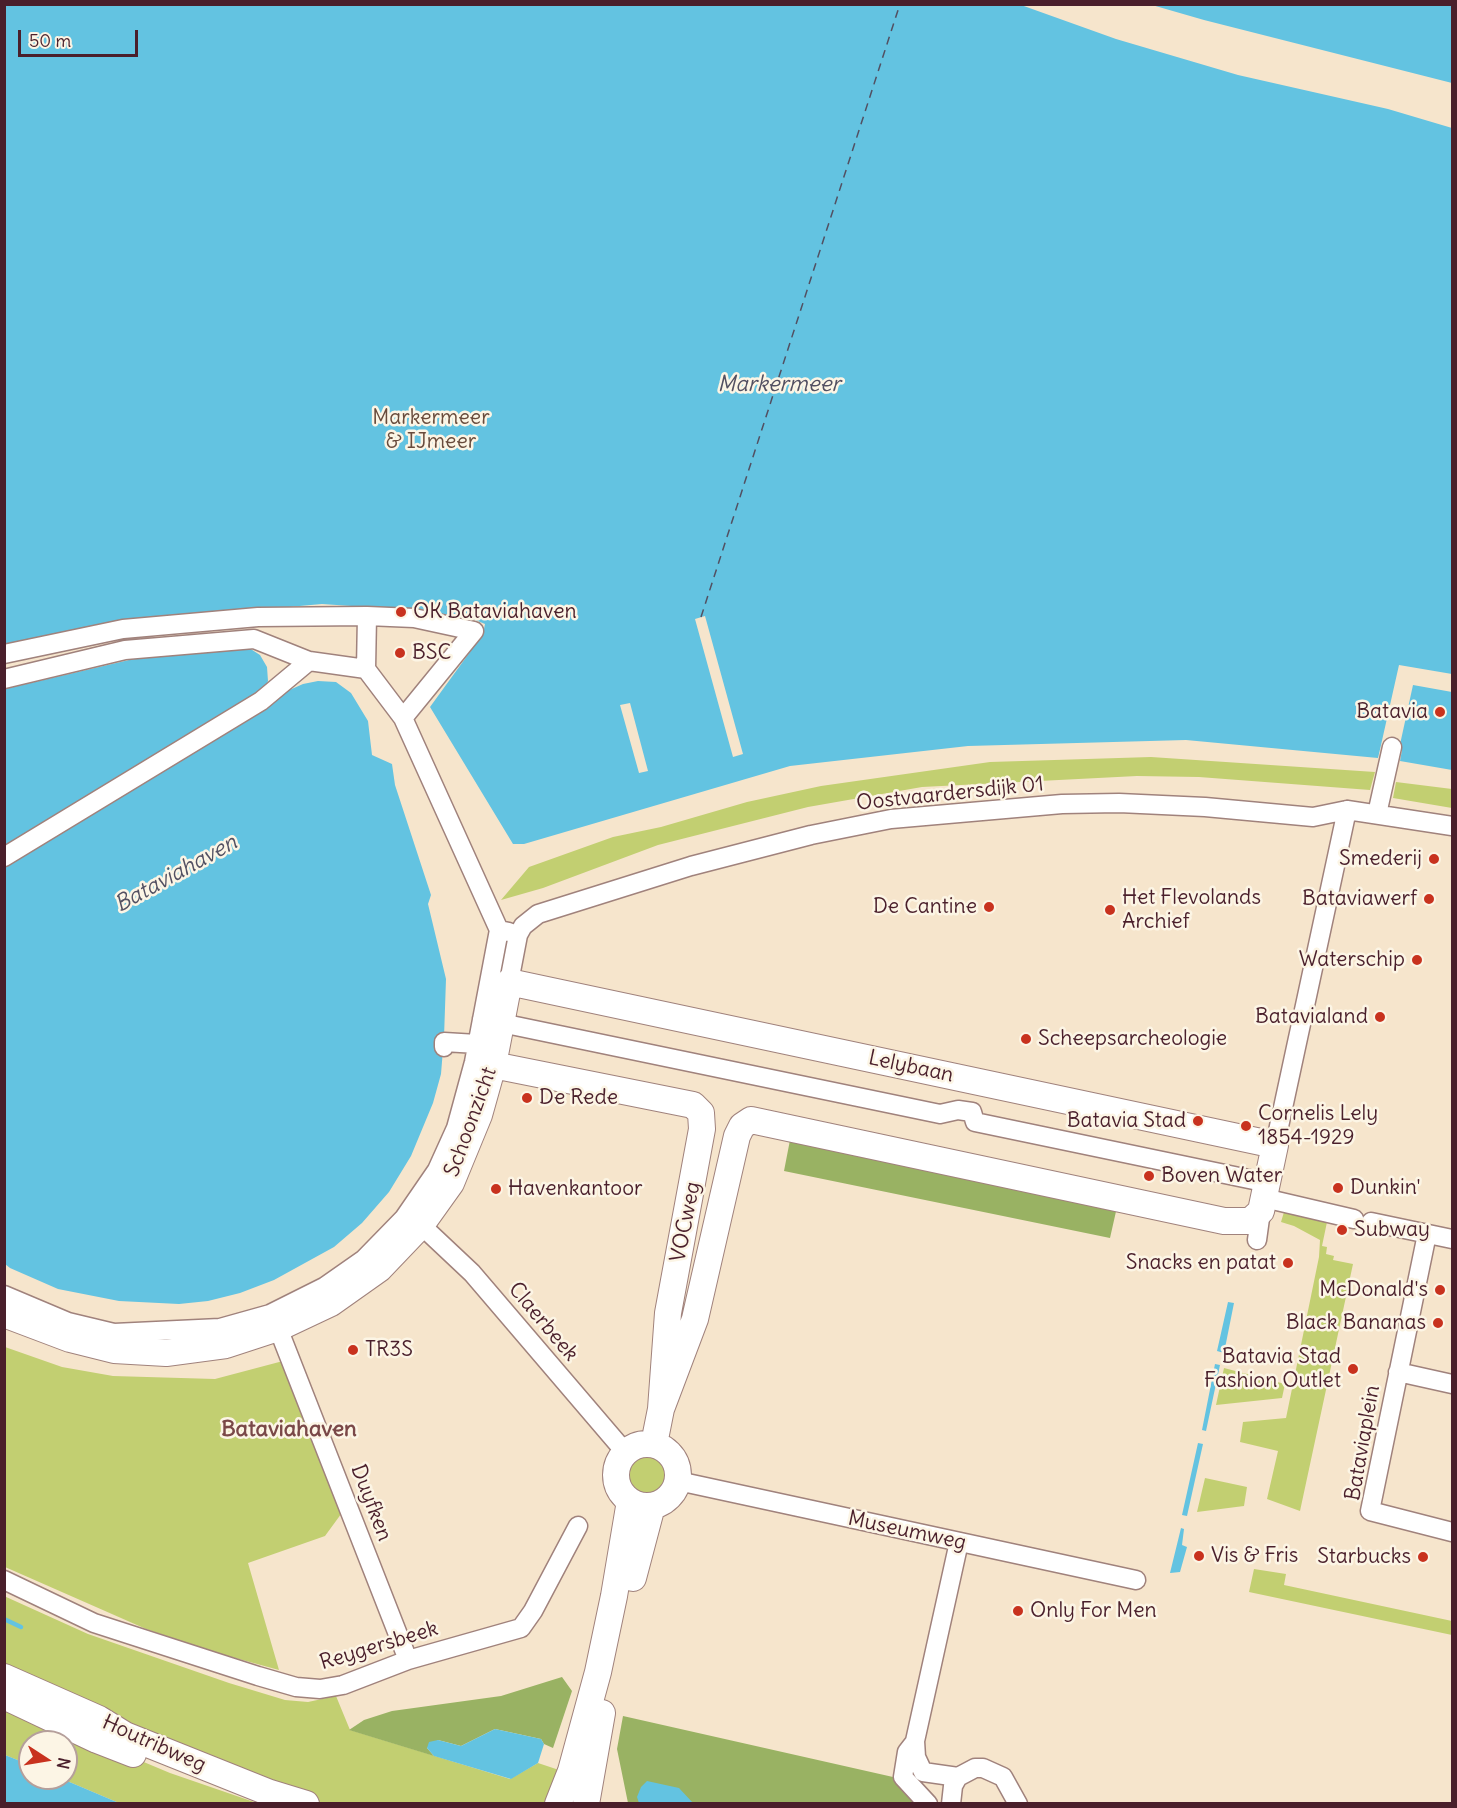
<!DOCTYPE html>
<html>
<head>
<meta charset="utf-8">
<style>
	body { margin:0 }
	#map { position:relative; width:1457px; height:1808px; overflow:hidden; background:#f6e5cc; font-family:Delius,sans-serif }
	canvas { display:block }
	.frame { position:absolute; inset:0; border:6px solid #4a1f2b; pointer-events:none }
	.north { position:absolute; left:18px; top:1730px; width:60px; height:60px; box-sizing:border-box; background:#fcf5e5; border:2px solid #b59f9b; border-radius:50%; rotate:102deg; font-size:16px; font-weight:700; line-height:24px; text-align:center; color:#4a1f2b }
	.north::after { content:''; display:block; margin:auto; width:21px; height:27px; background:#c8321e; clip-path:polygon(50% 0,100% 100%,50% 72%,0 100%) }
	.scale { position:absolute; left:18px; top:30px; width:120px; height:27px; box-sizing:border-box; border:3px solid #4a1f2b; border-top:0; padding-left:8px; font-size:18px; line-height:21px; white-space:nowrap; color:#4a1f2b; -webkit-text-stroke:4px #fcf5e5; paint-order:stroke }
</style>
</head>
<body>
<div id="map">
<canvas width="1457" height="1808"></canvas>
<div class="frame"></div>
<div class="north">N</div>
<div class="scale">50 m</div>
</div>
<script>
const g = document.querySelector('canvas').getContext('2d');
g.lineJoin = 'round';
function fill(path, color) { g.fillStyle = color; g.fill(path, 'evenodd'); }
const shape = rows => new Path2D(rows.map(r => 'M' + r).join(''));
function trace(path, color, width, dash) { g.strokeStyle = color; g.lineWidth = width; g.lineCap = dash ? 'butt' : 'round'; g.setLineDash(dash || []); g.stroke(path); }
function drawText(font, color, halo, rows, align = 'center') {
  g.font = font + ' Delius,sans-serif'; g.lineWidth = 5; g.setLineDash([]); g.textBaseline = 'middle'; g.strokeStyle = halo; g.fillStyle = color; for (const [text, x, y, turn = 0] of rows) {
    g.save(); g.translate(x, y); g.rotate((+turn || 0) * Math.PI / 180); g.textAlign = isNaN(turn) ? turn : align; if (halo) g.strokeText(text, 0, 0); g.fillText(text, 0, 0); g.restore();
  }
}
const green = shape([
	[1151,757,1375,772,1370,790,1199,777,1137,776,922,787,808,807,658,845,543,888,501,900,529,867,613,837,661,827,747,802,821,786,990,762],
	[1396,782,1452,789,1452,808,1393,798],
	[1284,1212,1327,1222,1322,1246,1327,1247,1326,1254,1334,1256,1333,1260,1353,1264,1300,1511,1267,1499,1278,1451,1240,1442,1243,1422,1286,1418,1319,1257,1320,1240,1294,1226,1281,1222],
	[5,1347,62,1367,113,1376,215,1379,283,1361,344,1510,325,1536,248,1563,279,1670,217,1653,146,1629,5,1567],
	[1224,1368,1285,1384,1282,1398,1216,1405],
	'627 1475a20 20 0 1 1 40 0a20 20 0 1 1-40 0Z',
	[1205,1478,1247,1487,1244,1506,1197,1512],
	[1254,1569,1286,1574,1284,1585,1452,1621,1452,1635,1249,1592],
	[4,1596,88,1634,229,1683,285,1700,308,1702,336,1696,350,1730,510,1779,538,1763,559,1770,550,1804,324,1803,271,1788,5,1668],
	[5,1704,170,1773,257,1803,119,1803,60,1778,66,1778,66,1742,30,1742,30,1765,5,1755]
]);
const forest = shape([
	[790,1140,1117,1207,1110,1238,784,1171],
	[562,1677,572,1691,553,1748,544,1744,541,1739,495,1729,461,1746,438,1740,427,1748,434,1756,349,1730,364,1720,392,1711,501,1696],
	[623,1716,893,1777,918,1803,628,1803,617,1749]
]);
const water = shape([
	[4,5,1021,5,1116,39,1238,75,1388,109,1452,128,1452,770,1400,761,1402,750,1381,745,1378,758,1186,740,968,746,790,766,524,844,513,844,430,707,483,634,485,624,473,619,395,609,322,604,210,614,5,648],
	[1152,5,1452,5,1452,83,1204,20],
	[210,646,246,646,260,655,267,667,268,681,259,699,5,853,5,689,129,660],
	[318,681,336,682,351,693,368,721,372,755,392,764,395,785,431,895,428,904,446,979,444,1037,441,1074,433,1103,411,1156,389,1192,362,1223,334,1247,274,1280,240,1293,208,1301,179,1304,119,1301,58,1289,10,1268,5,1264,5,862,285,692,303,684],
	[1228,1302,1234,1303,1224,1353,1217,1351],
	[1215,1364,1220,1365,1206,1431,1202,1430],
	[1198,1443,1203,1444,1187,1516,1182,1515],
	[1181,1528,1184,1529,1182,1545,1187,1547,1180,1572,1170,1573],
	[495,1729,541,1739,544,1744,538,1763,511,1779,434,1756,427,1748,429,1742,438,1740,461,1746],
	[5,1755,30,1765,30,1778,60,1778,119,1803,5,1803],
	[647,1781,679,1788,693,1803,639,1803,637,1797,641,1787]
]);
const pier = shape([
	[705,616,743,754,733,757,695,619],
	[1399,665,1452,674,1452,692,1413,685,1399,749,1381,745],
	[630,703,648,771,639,773,620,705]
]);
const stream = shape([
	[4,1619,21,1627]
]);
const ferry = shape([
	[701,617,900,4]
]);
const street = shape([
	[367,616,414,618,474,631,403,718],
	[4,654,123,629,258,617,367,616,366,669,403,718,499,930,509,932],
	[4,679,125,650,254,639,309,661,366,669],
	[1377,814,1392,747],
	[4,857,261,701,309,661],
	[509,982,518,935,523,926,538,914,691,866,811,835,891,819,1062,804,1119,803,1205,807,1313,817,1347,810,1452,826],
	[482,1019,940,1114,958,1110,972,1112,975,1122,1268,1183],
	[444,1047,444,1042,477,1044],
	[1275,1145,1347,810],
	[1264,1198,1354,1219],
	[1371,1222,1452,1239],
	[421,1225,472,1273,625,1452],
	[1427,1234,1370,1511,1452,1532],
	[1257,1240,1261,1211],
	[4,1295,68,1322,114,1333,220,1328,270,1314,324,1287,364,1259,404,1218,437,1170,456,1128,474,1062,499,930],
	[278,1328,408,1660],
	[1398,1372,1452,1384],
	[678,1481,1136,1580],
	[4,1580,94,1623,258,1676,296,1687,320,1689,343,1685,408,1660,521,1628,533,1611,578,1526],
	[914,1743,907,1752,903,1777,928,1804],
	[958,1777,923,1772,916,1757,915,1741,959,1542],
	[951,1804,953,1786,958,1777,975,1768,983,1768,1003,1777,1018,1804]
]);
const secondary = shape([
	[493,1065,693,1105,701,1113,702,1129,668,1313,661,1409,654,1444],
	[4,1314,70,1339,114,1350,166,1353,226,1345,278,1328,331,1303,379,1269,421,1225,451,1183,479,1115,493,1065,509,982,1275,1145,1261,1211,1250,1221,1224,1221,751,1120,742,1126,737,1136,695,1319,661,1409],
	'616 1475a31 31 0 1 1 62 0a31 31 0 1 1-62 0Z',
	[633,1578,652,1506],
	[4,1677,99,1719,125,1735,270,1793,306,1804],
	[4,1696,97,1740,133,1754],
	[558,1804,571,1771,598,1672,614,1596,630,1501],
	[586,1804,602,1713]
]);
const markers = [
	[401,612,6,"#c8321e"],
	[400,653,6,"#c8321e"],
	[1440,712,6,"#c8321e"],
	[1434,859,6,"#c8321e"],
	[1429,899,6,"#c8321e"],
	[989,907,6,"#c8321e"],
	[1110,910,6,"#c8321e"],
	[1417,960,6,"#c8321e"],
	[1380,1017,6,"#c8321e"],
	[1026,1039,6,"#c8321e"],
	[527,1098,6,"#c8321e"],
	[1198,1121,6,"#c8321e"],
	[1246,1126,6,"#c8321e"],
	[1149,1176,6,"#c8321e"],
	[1338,1188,6,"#c8321e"],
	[496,1189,6,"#c8321e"],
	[1342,1230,6,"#c8321e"],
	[1288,1263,6,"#c8321e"],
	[1440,1290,6,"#c8321e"],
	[1438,1323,6,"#c8321e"],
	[353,1350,6,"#c8321e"],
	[1353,1369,6,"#c8321e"],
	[1199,1556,6,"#c8321e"],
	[1423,1557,6,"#c8321e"],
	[1018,1611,6,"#c8321e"]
];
const parkNames = [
	["Markermeer",431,418],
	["& IJmeer",431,442]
];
const poiNames = [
	["OK Bataviahaven",413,612],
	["BSC",412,653],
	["Batavia",1428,712,"right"],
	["Smederij",1422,859,"right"],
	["Het Flevolands",1122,898],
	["Archief",1122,922],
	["Bataviawerf",1417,899,"right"],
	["De Cantine",977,907,"right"],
	["Waterschip",1405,960,"right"],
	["Batavialand",1368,1017,"right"],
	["Scheepsarcheologie",1038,1039],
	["De Rede",539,1098],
	["Cornelis Lely",1258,1114],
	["1854-1929",1258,1138],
	["Batavia Stad",1186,1121,"right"],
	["Boven Water",1161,1176],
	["Dunkin'",1350,1188],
	["Havenkantoor",508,1189],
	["Subway",1354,1230],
	["Snacks en patat",1276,1263,"right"],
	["McDonald's",1428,1290,"right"],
	["Black Bananas",1426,1323,"right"],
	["TR3S",365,1350],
	["Batavia Stad",1341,1357,"right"],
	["Fashion Outlet",1341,1381,"right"],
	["Vis & Fris",1211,1556],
	["Starbucks",1411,1557,"right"],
	["Only For Men",1030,1611]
];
const streetNames = [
	["Oostvaardersdijk 01",950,794,-6],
	["Lelybaan",911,1067,12],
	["Schoonzicht",471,1122,-70],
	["VOCweg",686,1222,-79],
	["Claerbeek",543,1322,50],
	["Bataviaplein",1363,1443,-80],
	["Duyfken",371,1503,69],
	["Museumweg",907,1531,12],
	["Reygersbeek",379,1646,-17],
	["Houtribweg",154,1744,24]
];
const waterNames = [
	["Markermeer",779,385],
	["Bataviahaven",176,874,-29]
];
const neighbourhoodNames = [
	["Bataviahaven",289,1430]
];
fill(green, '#c2cf71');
fill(forest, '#99b263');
fill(water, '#63c3e1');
fill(pier, '#f6e5cc');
trace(stream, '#63c3e1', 4.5);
trace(ferry, '#525062', 1.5, [8, 6]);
trace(street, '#a0827c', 21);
trace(secondary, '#a0827c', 28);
trace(street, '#fff', 18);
trace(secondary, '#fff', 26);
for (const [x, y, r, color] of markers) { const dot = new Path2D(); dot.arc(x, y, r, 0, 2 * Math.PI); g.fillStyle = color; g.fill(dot); trace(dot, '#fcf5e5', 2); }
drawText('21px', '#684b3c', '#fcf5e5', parkNames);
drawText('21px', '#4a1f2b', '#fcf5e5', poiNames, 'left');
drawText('21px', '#4a1f2b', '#fcf5e5', streetNames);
drawText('italic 22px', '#525062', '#fcf5e5', waterNames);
drawText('bold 22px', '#7a4848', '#fcf5e5', neighbourhoodNames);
</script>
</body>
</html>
